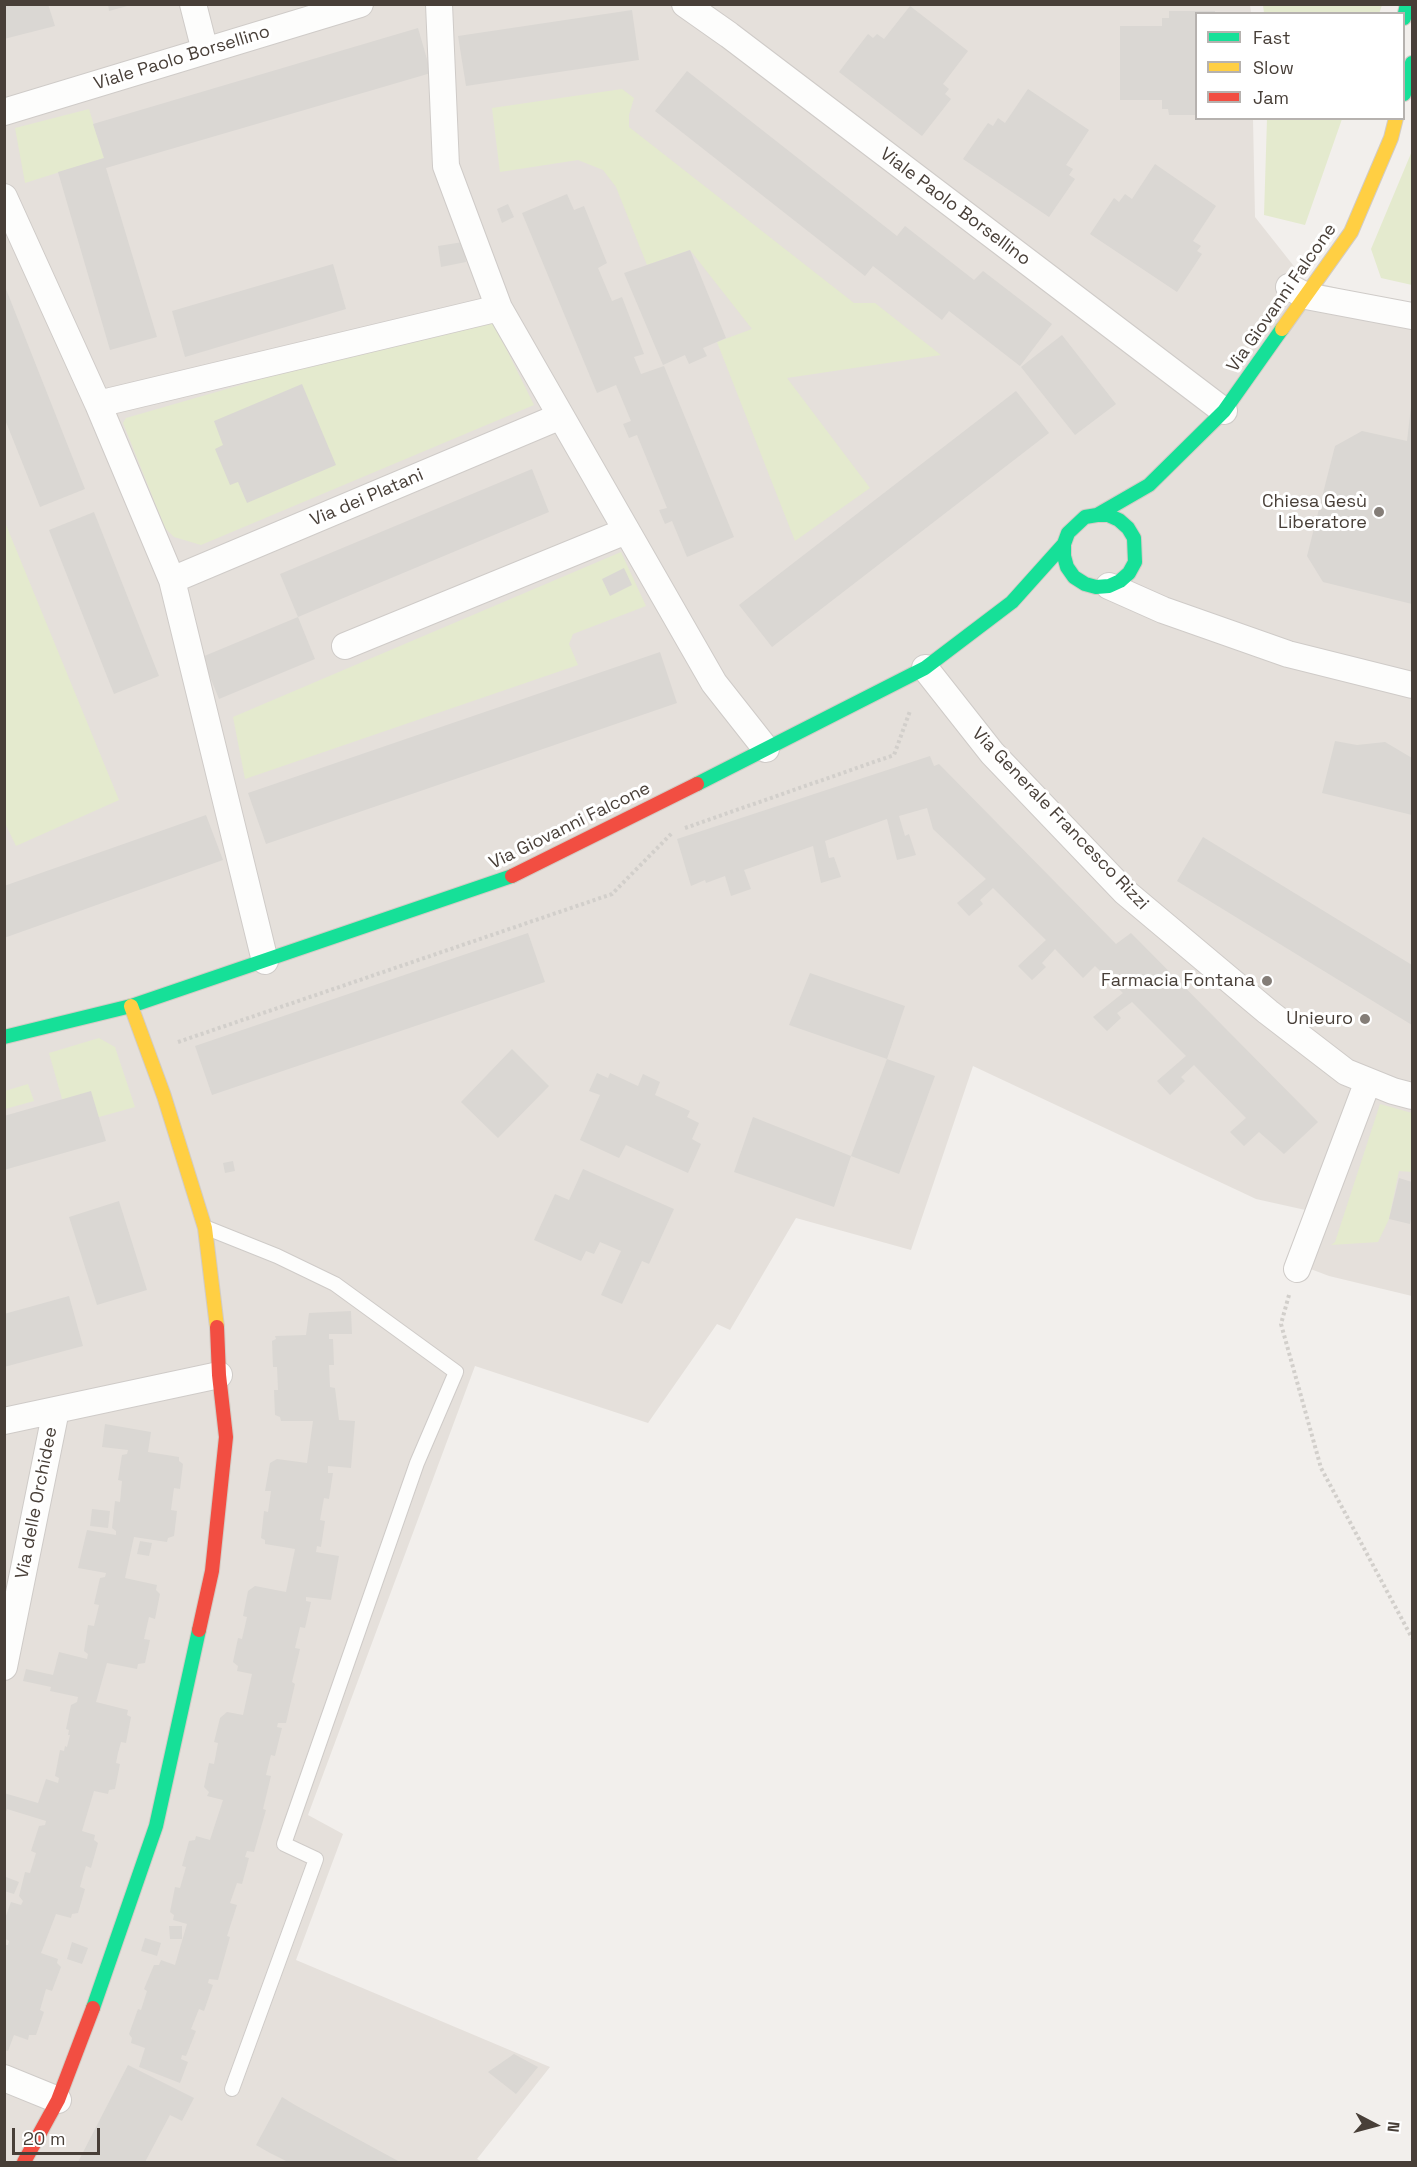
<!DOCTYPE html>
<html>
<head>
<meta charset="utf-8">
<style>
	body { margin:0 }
	#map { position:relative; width:1417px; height:2167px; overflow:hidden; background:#f2efec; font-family:"Space Grotesk",sans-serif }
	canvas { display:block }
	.frame { position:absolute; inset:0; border:6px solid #483f38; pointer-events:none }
	.legend { position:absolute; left:1195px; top:12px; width:210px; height:108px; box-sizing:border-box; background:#fff; border:2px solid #b6b2af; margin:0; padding:8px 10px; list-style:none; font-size:18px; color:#483f38 }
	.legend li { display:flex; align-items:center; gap:12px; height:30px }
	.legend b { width:30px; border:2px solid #b6b2af }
	.north { position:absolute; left:1345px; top:2095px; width:60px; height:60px; -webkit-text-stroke:4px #fff; paint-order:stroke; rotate:96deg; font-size:16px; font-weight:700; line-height:24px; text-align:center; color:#483f38 }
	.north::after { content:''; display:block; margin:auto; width:21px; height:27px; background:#483f38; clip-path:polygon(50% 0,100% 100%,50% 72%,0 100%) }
	.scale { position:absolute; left:12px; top:2128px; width:88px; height:27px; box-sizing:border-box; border:3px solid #483f38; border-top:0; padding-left:8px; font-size:18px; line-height:21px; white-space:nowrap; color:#483f38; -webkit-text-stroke:4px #fff; paint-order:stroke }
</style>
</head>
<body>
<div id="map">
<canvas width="1417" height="2167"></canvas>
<div class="frame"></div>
<ul class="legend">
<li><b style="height:8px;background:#16e098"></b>Fast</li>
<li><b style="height:8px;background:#ffcf43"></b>Slow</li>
<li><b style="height:8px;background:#f24e42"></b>Jam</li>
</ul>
<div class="north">N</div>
<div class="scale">20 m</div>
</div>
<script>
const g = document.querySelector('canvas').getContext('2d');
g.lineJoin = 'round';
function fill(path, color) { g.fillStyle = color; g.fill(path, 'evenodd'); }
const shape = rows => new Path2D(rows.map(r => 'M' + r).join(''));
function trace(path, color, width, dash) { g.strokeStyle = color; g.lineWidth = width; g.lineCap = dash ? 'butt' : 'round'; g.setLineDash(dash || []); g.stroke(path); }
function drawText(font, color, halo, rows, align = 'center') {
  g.font = font + ' "Space Grotesk",sans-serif'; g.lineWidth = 6; g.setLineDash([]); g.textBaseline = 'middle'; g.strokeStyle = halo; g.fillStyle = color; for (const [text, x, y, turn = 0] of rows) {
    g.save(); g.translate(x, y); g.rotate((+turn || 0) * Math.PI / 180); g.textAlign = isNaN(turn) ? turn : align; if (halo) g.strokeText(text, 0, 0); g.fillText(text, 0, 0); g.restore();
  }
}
const residential = shape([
	[5,5,1250,5,1251,13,1196,14,1196,118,1253,119,1255,217,1304,279,1412,308,1412,1296,1329,1276,1300,1265,1319,1213,1256,1199,973,1066,911,1250,796,1218,730,1330,717,1324,648,1423,475,1366,308,1815,343,1834,296,1960,550,2067,477,2159,483,2162,5,2162]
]);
const green = shape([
	[1263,5,1263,4,1382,5,1379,14,1264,13],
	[622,89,634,98,629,115,629,127,854,303,875,303,941,355,787,378,870,488,795,541,717,342,752,329,690,250,647,265,616,187,603,170,578,160,500,172,492,108],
	[89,109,104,158,25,183,15,128],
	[1267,119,1342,119,1305,225,1264,215],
	[1412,151,1412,285,1381,278,1371,249],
	[480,316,492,320,534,405,201,545,174,537,165,528,123,423,126,418],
	[4,520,119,800,16,846,4,821],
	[621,552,646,606,573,634,569,644,578,665,245,779,233,717],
	[99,1038,115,1047,135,1107,99,1117,62,1099,49,1053],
	[28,1084,34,1101,5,1109,5,1091],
	[1380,1104,1412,1113,1412,1172,1399,1171,1389,1219,1378,1242,1331,1245,1335,1242]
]);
const building = shape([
	[4,4,48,4,55,26,4,39],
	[108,4,131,4,131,5,109,11],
	[910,6,968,51,943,84,949,89,945,94,951,99,922,136,839,72,868,34,873,38,877,34,884,39],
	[632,10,639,60,466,86,458,36],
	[1169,11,1215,11,1215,14,1196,14,1196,115,1169,115,1168,109,1162,109,1162,100,1120,100,1120,26,1162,26,1162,18,1169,18],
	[418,28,431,73,106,168,157,337,110,350,58,172,104,158,93,124],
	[687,71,897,236,905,226,974,280,983,271,1052,324,1020,366,949,311,942,320,873,266,865,276,655,111],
	[1028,89,1089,130,1066,165,1073,169,1069,175,1075,179,1049,217,963,159,988,123,993,126,998,118,1005,123],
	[1155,164,1216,206,1193,241,1201,246,1197,251,1202,254,1177,292,1090,234,1114,198,1119,202,1125,194,1132,199],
	[567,194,574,210,584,206,607,263,598,268,612,301,622,297,644,354,634,357,641,374,664,366,734,537,687,557,672,521,665,524,659,510,667,508,637,435,629,438,623,424,631,421,616,385,597,393,522,213],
	[508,204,514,217,502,223,497,209],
	[463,242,466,262,441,267,438,246],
	[690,250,726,338,703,348,707,356,689,364,685,355,663,365,624,273],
	[333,264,346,309,185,357,172,311],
	[4,284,85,489,40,507,4,417],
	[1062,335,1116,404,1075,435,1021,367],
	[302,384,336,465,247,503,238,482,230,485,215,449,223,445,214,421],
	[1016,391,1049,433,772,647,739,605],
	[1411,407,1412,407,1412,604,1323,582,1307,556,1335,446,1362,431,1407,441],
	[532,469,549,512,298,617,280,574],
	[94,512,159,676,114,694,49,530],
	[624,568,632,585,610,596,602,579],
	[298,617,315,659,219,699,202,657],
	[660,652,677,703,266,844,248,793],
	[1335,741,1357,745,1385,742,1412,758,1412,815,1322,793],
	[930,756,934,766,939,764,1116,944,1131,933,1318,1122,1284,1154,1259,1132,1244,1146,1230,1132,1246,1118,1194,1065,1181,1077,1185,1081,1170,1095,1157,1081,1186,1056,1132,1002,1117,1013,1121,1018,1107,1031,1093,1017,1123,993,1095,966,1083,978,1055,949,1042,963,1046,967,1032,980,1018,966,1046,940,993,888,980,900,983,904,969,916,957,903,986,879,933,829,927,808,899,816,905,836,909,834,916,855,897,860,887,819,825,841,829,858,834,857,841,877,821,883,813,846,744,870,751,889,731,896,725,876,706,883,705,880,691,886,677,839],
	[206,815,223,860,4,938,4,886],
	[1203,837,1412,965,1412,1025,1177,881],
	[528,933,545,982,212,1095,195,1046],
	[810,973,905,1006,887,1059,789,1025],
	[512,1049,549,1086,498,1138,461,1102],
	[887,1059,935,1076,899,1174,851,1156],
	[597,1073,608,1078,610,1073,638,1086,643,1074,660,1082,655,1095,690,1111,687,1117,699,1123,692,1139,701,1144,688,1173,626,1145,619,1158,580,1140,600,1095,589,1091],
	[91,1091,106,1141,4,1170,4,1116],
	[753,1117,851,1156,834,1207,734,1172],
	[233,1161,235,1171,225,1173,223,1163],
	[583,1169,674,1209,649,1264,642,1261,622,1304,601,1295,621,1251,600,1242,594,1254,586,1251,581,1261,534,1240,555,1194,569,1200],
	[1399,1178,1412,1182,1412,1214,1410,1224,1389,1219],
	[119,1201,147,1290,97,1305,69,1217],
	[69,1296,83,1346,4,1367,4,1314],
	[351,1311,352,1334,329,1334,329,1339,333,1339,334,1365,329,1365,330,1387,335,1388,339,1420,355,1421,351,1468,328,1466,328,1473,333,1473,329,1499,324,1498,320,1520,325,1521,321,1547,317,1546,316,1552,339,1556,331,1600,306,1597,306,1601,311,1602,305,1628,300,1627,295,1648,300,1649,292,1682,295,1684,286,1723,278,1723,277,1727,282,1728,275,1756,271,1755,266,1775,271,1776,263,1809,266,1810,254,1852,247,1851,245,1857,249,1858,242,1884,237,1883,230,1903,237,1905,227,1936,230,1937,218,1980,209,1979,208,1983,213,1985,204,2011,199,2009,191,2029,196,2031,186,2056,182,2055,181,2059,188,2062,180,2083,139,2067,145,2048,131,2043,132,2038,129,2034,138,2009,141,2010,147,1991,144,1989,154,1965,159,1965,161,1960,175,1965,187,1924,173,1920,174,1915,170,1912,175,1887,180,1888,186,1867,182,1866,189,1841,195,1840,196,1836,210,1840,223,1800,207,1796,209,1792,204,1787,209,1763,214,1764,218,1743,214,1742,220,1718,227,1712,243,1715,252,1674,237,1671,238,1666,233,1662,238,1638,242,1639,247,1617,243,1616,248,1591,255,1586,286,1592,295,1549,265,1544,265,1540,261,1538,264,1511,268,1512,271,1491,265,1491,270,1463,277,1459,307,1463,313,1421,281,1421,280,1417,275,1415,274,1390,278,1390,277,1367,273,1367,272,1341,276,1339,275,1336,306,1335,309,1313],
	[105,1424,151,1432,148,1452,179,1457,179,1461,183,1464,180,1489,174,1488,171,1510,177,1511,174,1536,168,1538,167,1542,134,1537,125,1578,157,1585,156,1590,160,1594,155,1619,149,1617,144,1639,150,1640,145,1663,138,1664,137,1669,107,1663,96,1702,128,1710,127,1715,131,1717,126,1743,121,1742,118,1753,116,1763,120,1764,115,1789,109,1790,108,1794,94,1791,82,1831,95,1835,94,1840,98,1843,91,1868,86,1866,83,1876,80,1887,85,1889,78,1913,72,1914,71,1918,56,1914,41,1953,58,1959,57,1963,61,1967,52,1991,46,1989,40,2010,44,2012,36,2035,29,2035,28,2040,14,2035,8,2051,4,2050,4,1945,8,1945,9,1941,4,1938,4,1921,11,1902,21,1905,23,1901,19,1896,25,1872,30,1873,36,1853,31,1851,39,1826,45,1825,46,1821,7,1809,4,1818,4,1793,38,1803,46,1779,58,1783,59,1778,55,1776,60,1750,64,1751,65,1746,67,1747,70,1735,68,1735,69,1730,66,1729,71,1705,77,1702,78,1697,50,1691,51,1687,23,1681,26,1669,53,1675,59,1652,87,1659,88,1654,84,1651,88,1625,94,1626,99,1605,94,1604,100,1578,105,1577,106,1573,78,1568,87,1530,116,1535,116,1531,112,1528,115,1501,120,1502,122,1481,118,1480,122,1455,127,1454,128,1450,102,1447],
	[92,1509,110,1511,108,1528,90,1526],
	[140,1541,152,1543,149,1556,137,1554],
	[6,1877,19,1882,14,1894,4,1891],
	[169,1926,182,1926,182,1939,170,1939],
	[145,1938,161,1943,157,1956,141,1951],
	[72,1942,88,1948,82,1964,67,1959],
	[514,2054,538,2067,516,2094,488,2072],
	[128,2065,194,2098,182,2121,170,2115,145,2162,78,2162],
	[282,2097,295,2105,400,2162,288,2162,270,2153,256,2145]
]);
const path = shape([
	[685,828,894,755,910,711],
	[178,1042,612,894,672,833],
	[1289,1295,1281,1324,1321,1468,1412,1638]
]);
const lane = shape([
	[207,1228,277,1256,335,1284,456,1372,417,1463,284,1844,316,1859,232,2089]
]);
const street = shape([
	[193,4,205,51],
	[439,4,446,166,499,308,714,683,766,749],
	[685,4,729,35,1224,411],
	[4,112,360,4],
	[4,197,98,404,172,580,265,961],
	[1289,287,1306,296,1412,316],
	[98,404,499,308],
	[172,580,561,416],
	[1109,586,1163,610,1288,654,1412,685],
	[345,646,626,531],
	[925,668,992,753,1125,892,1268,1012,1346,1072,1393,1091,1412,1096],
	[1297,1269,1368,1081],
	[4,1421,219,1375],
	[4,1667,56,1410],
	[4,2078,58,2100]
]);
const fast = shape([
	[1404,18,1407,4],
	[1404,94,1412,63],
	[1097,515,1108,515,1119,520,1128,528,1134,538,1135,562,1129,573,1120,581,1109,586,1096,587,1085,584,1074,577,1067,567,1064,556,1064,544,1068,533,1085,517,1097,515,1149,485,1224,411,1282,329],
	[697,784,925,668,1012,602,1064,544],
	[4,1037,131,1006,512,876],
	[93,2008,156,1826,199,1630]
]);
const slow = shape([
	[1282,329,1351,232,1391,138,1396,118],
	[131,1006,164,1096,205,1228,217,1327]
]);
const jam = shape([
	[512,876,697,784],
	[199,1630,212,1571,226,1437,219,1375,217,1327],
	[24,2162,58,2100,93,2008]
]);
const markers = [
	[1379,512,6,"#847d77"],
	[1267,981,6,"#847d77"],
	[1365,1019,6,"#847d77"]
];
const streetNames = [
	["Viale Paolo Borsellino",182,58,-17],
	["Viale Paolo Borsellino",955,207,37],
	["Via Giovanni Falcone",1282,298,-55],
	["Via dei Platani",367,498,-23],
	["Via Generale Francesco Rizzi",1060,819,46],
	["Via Giovanni Falcone",570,826,-26],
	["Via delle Orchidee",37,1503,-79]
];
const poiNames = [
	["Chiesa Gesù",1367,502],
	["Liberatore",1367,523],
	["Farmacia Fontana",1255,981],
	["Unieuro",1353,1019]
];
fill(residential, '#e5e0db');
fill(green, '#e4eace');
fill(building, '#dad7d3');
trace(lane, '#cfcbc8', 16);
trace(street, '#cfcbc8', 28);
trace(fast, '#d2ccc5', 16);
trace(slow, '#d2ccc5', 16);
trace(jam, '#d2ccc5', 16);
trace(path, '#d2cfcb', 4, [3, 3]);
trace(lane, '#fdfdfc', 14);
trace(street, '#fdfdfc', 26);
trace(fast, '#16e098', 14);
trace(slow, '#ffcf43', 14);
trace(jam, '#f24e42', 14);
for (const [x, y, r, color] of markers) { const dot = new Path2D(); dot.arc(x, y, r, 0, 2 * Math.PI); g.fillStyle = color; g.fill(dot); trace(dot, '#fff', 2); }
drawText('18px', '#483f38', '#fff', streetNames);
drawText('18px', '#483f38', '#fff', poiNames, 'right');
</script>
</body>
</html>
